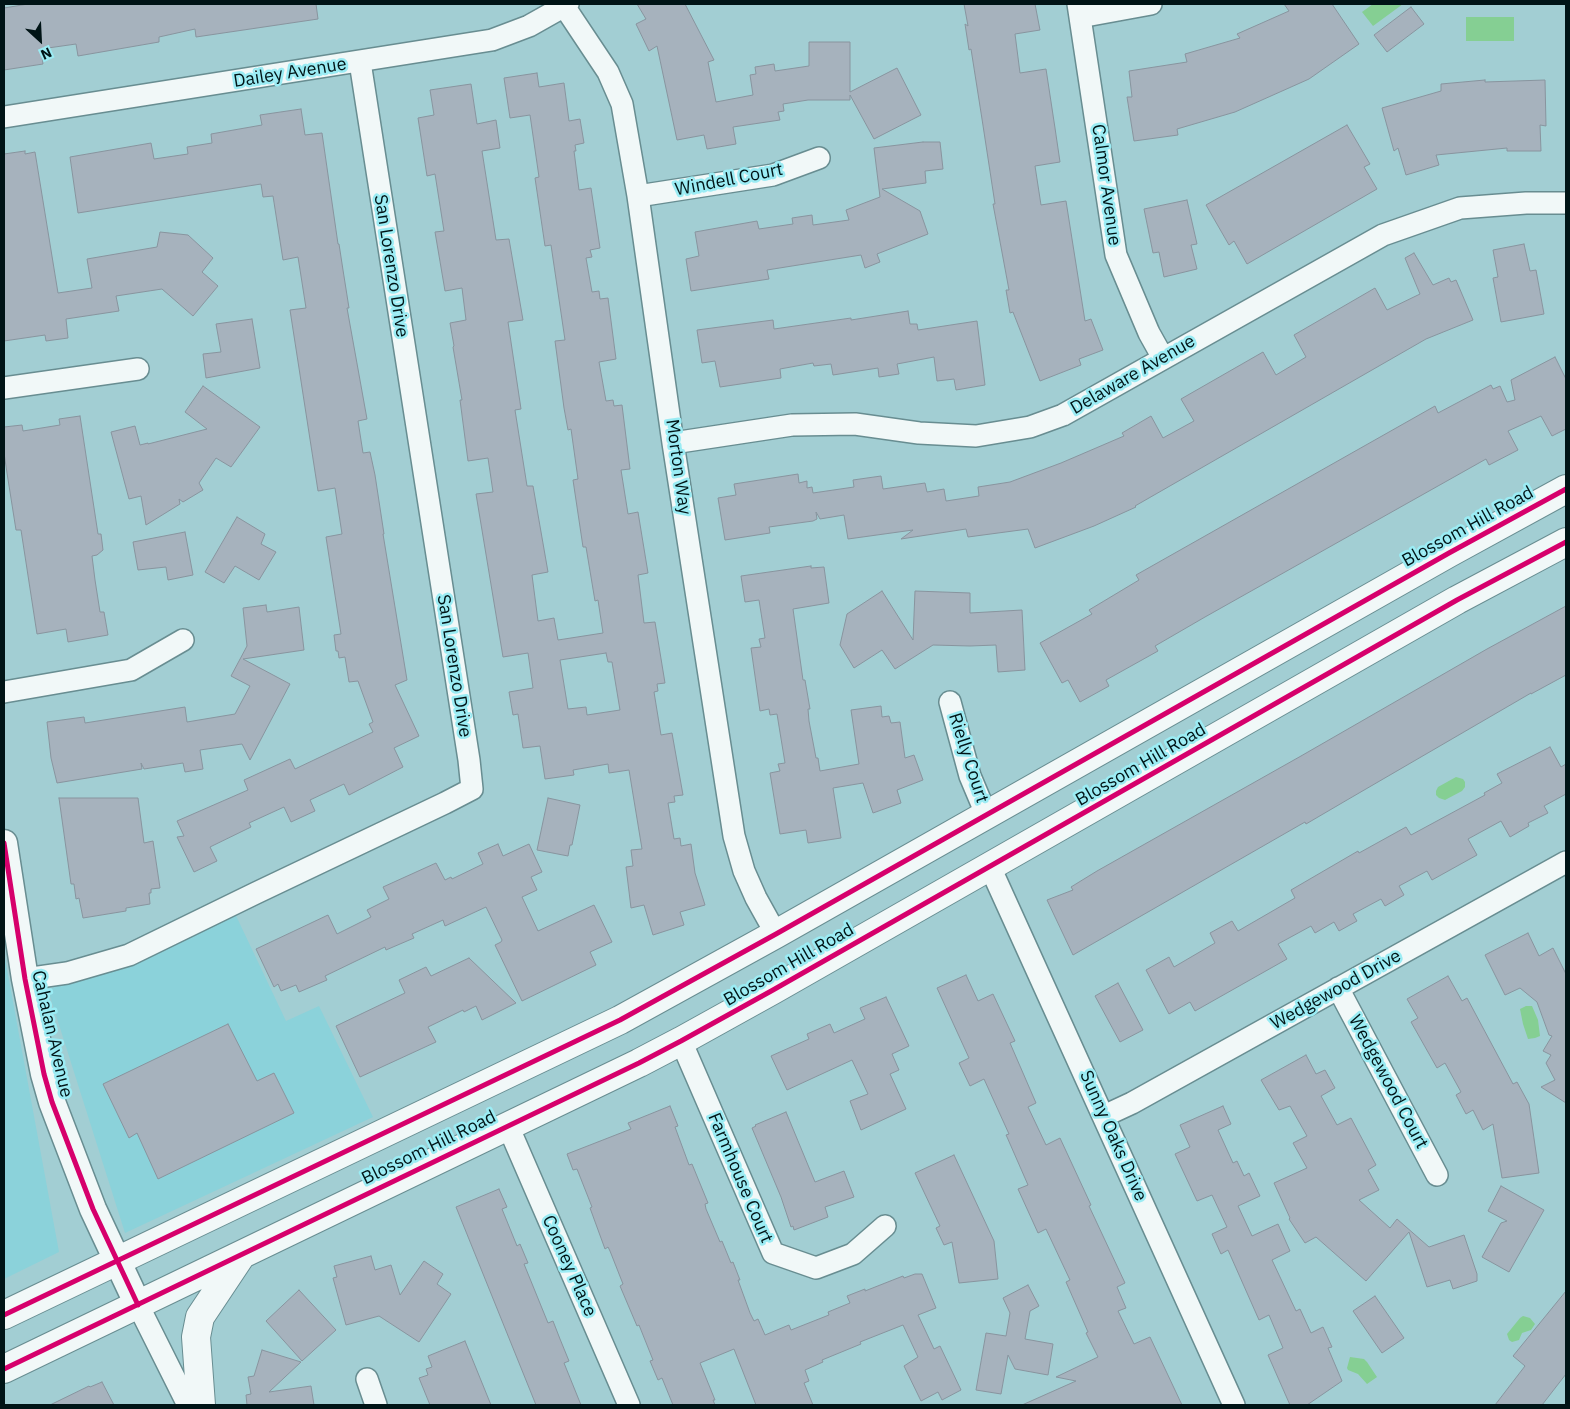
<!DOCTYPE html>
<html>
<head>
<meta charset="utf-8">
<style>
	body { margin:0 }
	#map { position:relative; width:1570px; height:1409px; overflow:hidden; background:#a2ced3; font-family:"IBM Plex Sans",sans-serif }
	canvas { display:block }
	.frame { position:absolute; inset:0; border:5px solid #001416; pointer-events:none }
	.north { position:absolute; left:15px; top:15px; width:50px; height:50px; -webkit-text-stroke:4px #9becf4; paint-order:stroke; rotate:155deg; font-size:14px; font-weight:700; line-height:20px; text-align:center; color:#001416 }
	.north::after { content:''; display:block; margin:auto; width:18px; height:22px; background:#001416; clip-path:polygon(50% 0,100% 100%,50% 72%,0 100%) }
</style>
</head>
<body>
<div id="map">
<canvas width="1570" height="1409"></canvas>
<div class="frame"></div>
<div class="north">N</div>
</div>
<script>
const g = document.querySelector('canvas').getContext('2d');
g.lineJoin = 'round';
function fill(path, color) { g.fillStyle = color; g.fill(path, 'evenodd'); }
const shape = rows => new Path2D(rows.map(r => 'M' + r).join(''));
function trace(path, color, width, dash) { g.strokeStyle = color; g.lineWidth = width; g.lineCap = dash ? 'butt' : 'round'; g.setLineDash(dash || []); g.stroke(path); }
function drawText(font, color, halo, rows, align = 'center') {
  g.font = font + ' "IBM Plex Sans",sans-serif'; g.lineWidth = 5; g.setLineDash([]); g.textBaseline = 'middle'; g.strokeStyle = halo; g.fillStyle = color; for (const [text, x, y, turn = 0] of rows) {
    g.save(); g.translate(x, y); g.rotate((+turn || 0) * Math.PI / 180); g.textAlign = isNaN(turn) ? turn : align; if (halo) g.strokeText(text, 0, 0); g.fillText(text, 0, 0); g.restore();
  }
}
const built = shape([
	[230,903,286,1021,319,1006,373,1117,125,1233,48,990],
	[4,953,59,1252,4,1279]
]);
const water = shape([
	[1373,4,1403,4,1373,26,1362,12],
	[1466,17,1514,17,1514,41,1466,41],
	[1456,777,1463,779,1465,782,1465,787,1462,791,1445,800,1439,798,1436,795,1436,791,1438,787],
	[1526,1006,1532,1006,1538,1020,1540,1036,1535,1038,1528,1039,1523,1024,1520,1009],
	[1523,1316,1530,1318,1535,1324,1531,1330,1522,1333,1519,1340,1512,1342,1509,1340,1507,1334,1520,1318],
	[1350,1357,1364,1359,1367,1362,1377,1377,1367,1384,1358,1374,1348,1370,1347,1368]
]);
const building = shape([
	[28,4,316,4,318,19,196,37,195,29,159,37,159,42,78,56,76,44,41,49,43,64,4,70,4,8,28,4],
	[637,4,685,4,714,60,708,62,716,102,753,95,750,75,756,74,755,67,774,64,775,71,809,66,809,42,850,42,850,92,897,68,921,115,874,139,850,95,850,100,808,100,783,104,784,111,778,112,780,120,733,127,736,144,707,149,704,135,677,140,657,46,649,51,636,24,646,19,637,4],
	[964,4,1035,4,1040,30,1015,34,1020,73,1046,69,1055,128,1060,162,1035,166,1041,205,1066,201,1085,321,1091,319,1103,350,1079,359,1081,365,1040,381,1013,312,1010,313,1006,290,1009,290,993,204,995,204,982,119,971,49,969,50,965,24,968,26,964,4],
	[1284,4,1332,4,1359,44,1309,79,1235,112,1177,129,1178,135,1134,141,1127,97,1132,97,1129,71,1187,62,1185,54,1240,38,1237,34,1289,11,1284,4],
	[1411,7,1424,24,1387,52,1374,35,1411,7],
	[537,73,539,87,564,83,569,121,580,119,584,143,575,145,576,151,574,151,579,190,591,188,600,248,590,250,592,257,586,258,592,292,599,291,600,299,608,298,616,359,599,362,606,401,613,400,614,406,622,405,630,469,621,470,628,514,638,512,648,573,638,575,644,623,655,622,665,683,657,684,658,691,654,692,661,735,672,733,683,795,674,796,675,802,668,803,674,839,680,838,681,846,691,844,695,873,705,905,680,912,684,925,653,935,644,905,631,908,626,867,633,866,631,850,642,849,629,770,609,773,608,764,573,770,574,775,545,779,540,746,523,748,518,714,513,715,509,692,533,688,528,653,503,657,476,494,493,492,488,458,468,461,460,400,462,400,453,347,454,346,450,323,466,320,462,288,445,291,435,232,444,231,435,174,427,176,418,118,434,115,430,90,471,84,477,124,496,120,500,148,482,151,496,240,509,239,523,320,508,322,521,409,515,410,527,486,533,486,548,572,532,575,538,621,554,618,558,640,603,633,598,600,595,601,586,547,583,547,573,480,578,479,571,429,568,430,564,408,555,341,565,340,551,245,545,246,535,178,539,177,530,115,510,118,504,78,537,73],
	[606,653,608,662,612,662,620,710,587,715,586,707,568,709,560,660,606,653],
	[1485,80,1485,82,1545,80,1546,126,1540,125,1541,151,1507,151,1507,148,1436,155,1439,165,1406,175,1398,148,1394,151,1382,108,1441,91,1441,84,1485,80],
	[301,109,305,135,322,133,338,244,339,244,343,270,349,308,347,308,367,419,358,421,363,453,370,452,375,475,384,534,383,534,407,680,395,685,419,736,394,748,403,767,349,795,344,784,310,800,315,811,291,822,284,807,249,823,251,827,210,847,217,861,194,872,177,837,184,836,177,821,248,790,244,780,290,759,295,769,373,732,369,724,373,722,358,681,349,682,345,657,339,658,338,651,336,651,334,635,341,634,326,537,342,534,335,488,318,491,290,310,306,308,298,257,283,260,273,196,263,197,261,184,78,213,70,157,151,143,154,159,188,154,187,147,212,143,211,134,262,125,260,115,301,109],
	[1347,125,1370,164,1364,167,1377,189,1247,264,1234,241,1229,245,1206,205,1347,125],
	[923,142,940,142,943,169,925,171,926,183,882,189,920,211,928,234,877,254,880,262,865,268,861,255,767,270,769,279,691,291,686,259,699,256,695,232,757,221,759,229,793,224,792,218,812,215,813,225,849,220,846,210,880,197,874,148,923,142],
	[25,151,25,154,35,152,58,293,92,288,87,259,157,247,160,232,188,235,213,258,202,272,218,286,193,316,162,289,116,296,119,311,66,319,68,338,46,341,45,335,4,341,4,154,25,151],
	[1187,200,1197,244,1191,245,1197,269,1164,277,1159,252,1153,253,1144,209,1187,200],
	[1524,244,1530,271,1536,270,1544,314,1501,322,1493,278,1498,277,1493,250,1524,244],
	[1414,253,1433,285,1449,278,1451,282,1456,280,1473,320,1426,339,1135,506,1136,507,1094,526,1035,548,1028,529,968,537,966,529,901,539,913,530,848,539,844,515,820,519,816,512,817,519,813,521,769,527,770,533,725,540,718,498,736,495,734,484,798,474,799,483,807,481,807,488,812,487,813,493,854,487,853,480,881,476,883,489,925,483,927,492,944,489,946,501,979,496,978,487,1010,482,1061,463,1124,436,1122,433,1151,416,1163,438,1194,421,1181,399,1263,352,1276,375,1306,357,1294,335,1375,288,1387,310,1420,294,1405,258,1414,253],
	[908,311,910,324,917,324,918,330,977,321,985,385,956,390,954,379,937,381,934,357,897,364,899,374,879,377,878,368,833,375,831,364,814,366,813,363,780,369,781,378,720,387,715,361,702,363,697,330,773,320,774,329,851,318,851,320,908,311],
	[252,319,260,368,206,378,203,354,221,352,216,324,252,319],
	[1555,357,1566,379,1566,429,1552,436,1541,416,1508,431,1518,450,1489,465,1486,459,1205,617,1155,646,1158,651,1106,680,1109,686,1080,702,1068,680,1062,683,1040,643,1092,614,1089,610,1139,580,1136,575,1435,406,1438,413,1491,385,1493,389,1500,386,1507,402,1515,400,1511,380,1555,357],
	[203,386,260,427,231,467,216,458,199,483,203,490,183,502,179,499,180,504,146,525,141,496,129,499,111,432,135,426,140,445,148,443,148,444,207,429,185,412,203,386],
	[80,416,98,534,101,534,103,550,97,555,92,556,95,580,100,612,104,612,108,635,68,642,66,629,37,634,21,530,16,530,7,473,4,453,4,427,22,425,23,431,60,425,59,419,80,416],
	[237,517,265,534,261,544,276,552,259,580,235,566,224,583,205,572,237,517],
	[185,532,193,575,168,580,166,567,138,570,133,542,185,532],
	[811,566,811,568,824,567,829,603,793,609,803,680,805,680,810,709,808,709,809,721,816,758,818,758,820,771,859,764,851,710,881,706,882,717,889,716,891,723,900,722,905,758,914,755,923,780,897,790,901,803,873,813,863,783,833,788,841,838,808,843,806,830,780,834,770,773,780,771,778,764,785,763,777,714,770,715,769,709,760,711,751,648,761,647,759,639,765,638,759,600,745,602,741,576,811,566],
	[882,591,913,640,915,591,970,593,970,613,1022,610,1025,670,998,672,996,645,970,646,933,645,895,669,882,650,854,668,840,645,847,614,882,591],
	[266,605,267,612,299,607,304,650,243,659,290,684,250,760,242,744,200,750,203,769,185,772,183,763,144,769,141,763,142,769,57,783,51,758,47,722,84,717,85,723,185,707,187,722,235,714,250,686,231,676,247,646,243,608,266,605],
	[1566,606,1566,675,1531,694,1531,693,1347,800,1306,824,1305,822,1073,955,1047,900,1073,890,1071,887,1097,871,1301,756,1487,649,1566,606],
	[1550,747,1561,767,1566,764,1566,794,1544,806,1548,813,1528,823,1529,826,1510,837,1501,821,1468,839,1477,855,1432,880,1427,871,1399,886,1404,895,1385,906,1381,899,1353,914,1357,921,1339,931,1334,922,1315,933,1311,926,1278,944,1287,959,1195,1011,1190,1002,1169,1014,1146,970,1169,957,1174,967,1215,943,1210,933,1232,921,1238,931,1295,898,1291,890,1358,851,1359,853,1406,827,1411,835,1485,795,1484,793,1502,783,1497,774,1550,747],
	[59,798,138,798,144,843,153,841,160,888,151,889,151,893,149,893,150,904,126,908,126,911,83,918,79,898,76,899,74,884,71,884,59,798],
	[548,798,580,805,572,845,570,845,568,856,537,850,548,798],
	[498,844,503,856,529,844,542,872,531,877,537,890,522,897,538,931,594,905,612,942,590,952,596,965,522,1001,495,945,501,942,502,940,486,907,445,926,443,920,412,934,414,938,386,950,385,947,325,976,327,980,299,992,296,985,281,991,278,984,274,987,256,949,328,915,337,934,371,917,367,910,389,899,383,887,436,863,445,880,451,877,452,879,483,864,478,853,498,844],
	[1528,933,1539,956,1553,948,1566,974,1566,1103,1541,1087,1555,1080,1546,1063,1551,1055,1543,1051,1552,1036,1549,1035,1537,1002,1520,988,1505,995,1485,955,1528,933],
	[469,958,516,1003,482,1020,476,1006,464,1012,463,1010,428,1027,436,1042,360,1077,336,1026,405,993,399,980,426,967,431,976,469,958],
	[966,975,978,1001,993,994,1015,1041,1010,1043,1036,1103,1028,1107,1046,1145,1060,1138,1091,1205,1089,1206,1125,1283,1117,1287,1126,1308,1118,1311,1134,1344,1150,1337,1182,1405,1022,1405,1076,1381,1056,1377,1098,1357,1086,1333,1088,1332,1066,1282,1070,1280,1046,1229,1038,1233,1018,1189,1028,1185,1007,1137,1006,1135,1009,1134,984,1079,970,1086,959,1063,969,1058,937,988,966,975],
	[1448,976,1462,1001,1467,998,1513,1084,1517,1082,1529,1104,1539,1173,1502,1178,1493,1124,1483,1130,1473,1110,1466,1114,1456,1095,1461,1092,1445,1063,1437,1068,1411,1022,1418,1018,1407,999,1448,976],
	[1118,983,1143,1030,1120,1042,1095,996,1118,983],
	[886,997,909,1046,892,1054,899,1070,890,1074,906,1109,861,1130,850,1101,868,1094,852,1060,787,1090,771,1056,809,1039,807,1034,830,1024,834,1033,865,1019,860,1008,886,997],
	[228,1024,257,1081,274,1073,294,1113,158,1179,137,1133,129,1138,103,1084,228,1024],
	[1306,1055,1316,1074,1325,1070,1335,1088,1321,1096,1337,1125,1351,1118,1376,1165,1368,1170,1379,1190,1359,1200,1390,1228,1397,1219,1429,1247,1464,1235,1477,1274,1477,1281,1453,1289,1450,1280,1427,1287,1409,1232,1366,1281,1316,1237,1305,1243,1289,1219,1290,1218,1274,1183,1307,1168,1293,1143,1307,1136,1290,1106,1279,1110,1261,1080,1306,1055],
	[670,1106,678,1126,675,1127,689,1165,692,1164,708,1203,705,1204,706,1209,720,1242,722,1241,731,1263,733,1262,740,1280,738,1280,750,1313,754,1321,758,1319,765,1335,789,1325,791,1330,829,1315,828,1312,850,1303,847,1296,865,1289,865,1291,903,1276,904,1278,915,1274,922,1274,936,1308,918,1315,934,1349,940,1346,961,1390,942,1400,938,1392,921,1401,904,1366,918,1357,903,1325,860,1342,861,1344,822,1360,823,1362,805,1370,809,1381,804,1383,813,1405,756,1405,734,1349,700,1363,715,1400,713,1400,715,1405,673,1405,662,1378,658,1380,650,1361,653,1360,639,1325,637,1326,620,1286,623,1284,610,1251,608,1247,605,1249,590,1208,592,1207,577,1169,573,1170,567,1154,631,1129,628,1123,670,1106],
	[1223,1106,1231,1124,1218,1130,1233,1163,1237,1161,1244,1176,1249,1173,1260,1196,1238,1206,1252,1236,1278,1224,1290,1251,1272,1260,1296,1311,1300,1309,1311,1333,1323,1327,1332,1347,1328,1348,1342,1381,1307,1405,1290,1405,1268,1355,1283,1348,1269,1315,1259,1320,1228,1250,1221,1254,1212,1234,1227,1227,1212,1195,1197,1201,1175,1154,1190,1147,1180,1125,1223,1106],
	[786,1112,815,1182,844,1171,854,1197,825,1207,828,1217,794,1230,793,1226,791,1227,781,1197,752,1128,756,1126,755,1125,786,1112],
	[954,1155,994,1241,998,1279,959,1283,952,1242,944,1245,936,1228,940,1226,915,1173,954,1155],
	[1501,1186,1544,1210,1509,1272,1482,1257,1501,1223,1507,1221,1488,1211,1501,1186],
	[499,1189,507,1207,502,1209,517,1246,520,1244,528,1263,524,1264,548,1323,553,1321,560,1339,569,1361,564,1363,581,1405,536,1405,456,1207,499,1189],
	[371,1256,375,1270,391,1265,400,1295,424,1261,443,1274,437,1284,451,1294,419,1342,379,1316,346,1325,333,1278,337,1277,334,1266,371,1256],
	[1028,1285,1039,1306,1030,1311,1025,1339,1053,1344,1048,1375,1015,1369,1008,1355,1001,1394,976,1390,986,1333,1006,1336,1010,1313,1003,1298,1028,1285],
	[299,1290,336,1330,302,1361,266,1321,299,1290],
	[1566,1291,1566,1374,1542,1405,1495,1405,1525,1366,1513,1356,1566,1291],
	[1375,1296,1404,1338,1382,1353,1353,1311,1375,1296],
	[465,1341,491,1405,430,1405,419,1378,428,1375,426,1369,432,1367,428,1356,465,1341],
	[262,1350,301,1362,269,1392,311,1386,314,1405,247,1405,246,1395,251,1394,248,1377,254,1376,262,1350],
	[102,1382,114,1405,50,1405,89,1386,90,1387,102,1382]
]);
const minor = shape([
	[1078,4,1116,255,1149,333,1163,358],
	[564,6,608,72,622,104,638,196,673,443,734,836,744,871,756,898,776,934],
	[1080,17,1151,4],
	[4,117,492,40,529,26,568,4],
	[638,196,773,175,819,158],
	[4,388,138,369],
	[673,443,792,425,855,424,919,433,976,436,1030,427,1063,415,1383,235,1460,208,1526,203,1566,203],
	[4,692,131,670,183,640],
	[950,702,970,776,986,814],
	[990,867,1234,1405],
	[25,979,67,973,129,955,256,893,445,803,472,789,469,760,360,62],
	[1338,988,1437,1175],
	[681,1041,773,1253,816,1268,853,1254,885,1226],
	[1104,1116,1132,1103,1566,862],
	[508,1126,629,1405],
	[138,1305,188,1405],
	[367,1379,376,1405]
]);
const tertiary = shape([
	[4,843,25,979,44,1074,52,1102,93,1209,138,1305]
]);
const secondary = shape([
	[4,1315,620,1020,776,934,1449,553,1566,489],
	[4,1369,639,1063,681,1041,773,990,1457,600,1566,542],
	[201,1405,196,1337,200,1317,240,1257]
]);
const cycleway = shape([
	[4,843,25,979,44,1074,52,1102,93,1209,138,1305],
	[4,1315,620,1020,776,934,1449,553,1566,489],
	[4,1369,639,1063,681,1041,773,990,1457,600,1566,542]
]);
const streetNames = [
	["Dailey Avenue",290,73,-9],
	["Windell Court",729,180,-11],
	["Calmor Avenue",1106,185,82],
	["San Lorenzo Drive",391,266,81],
	["Delaware Avenue",1133,375,-30],
	["Morton Way",678,467,82],
	["Blossom Hill Road",1468,527,-29],
	["San Lorenzo Drive",454,666,81],
	["Rielly Court",968,758,72],
	["Blossom Hill Road",1141,765,-30],
	["Blossom Hill Road",789,965,-30],
	["Wedgewood Drive",1336,990,-29],
	["Cahalan Avenue",52,1034,77],
	["Wedgewood Court",1388,1082,62],
	["Sunny Oaks Drive",1113,1136,66],
	["Blossom Hill Road",429,1148,-26],
	["Farmhouse Court",740,1178,67],
	["Cooney Place",569,1266,66]
];
fill(built, '#8bd2da');
fill(water, '#85cf93');
fill(building, '#a6b2bd');
trace(building, '#88949e', 1);
trace(minor, '#688d91', 24);
trace(tertiary, '#688d91', 29);
trace(secondary, '#688d91', 30);
trace(minor, '#f1f8f8', 21);
trace(tertiary, '#f1f8f8', 26);
trace(secondary, '#f1f8f8', 28);
trace(cycleway, '#d6006c', 5);
drawText('18px', '#001416', '#9becf4', streetNames);
</script>
</body>
</html>
